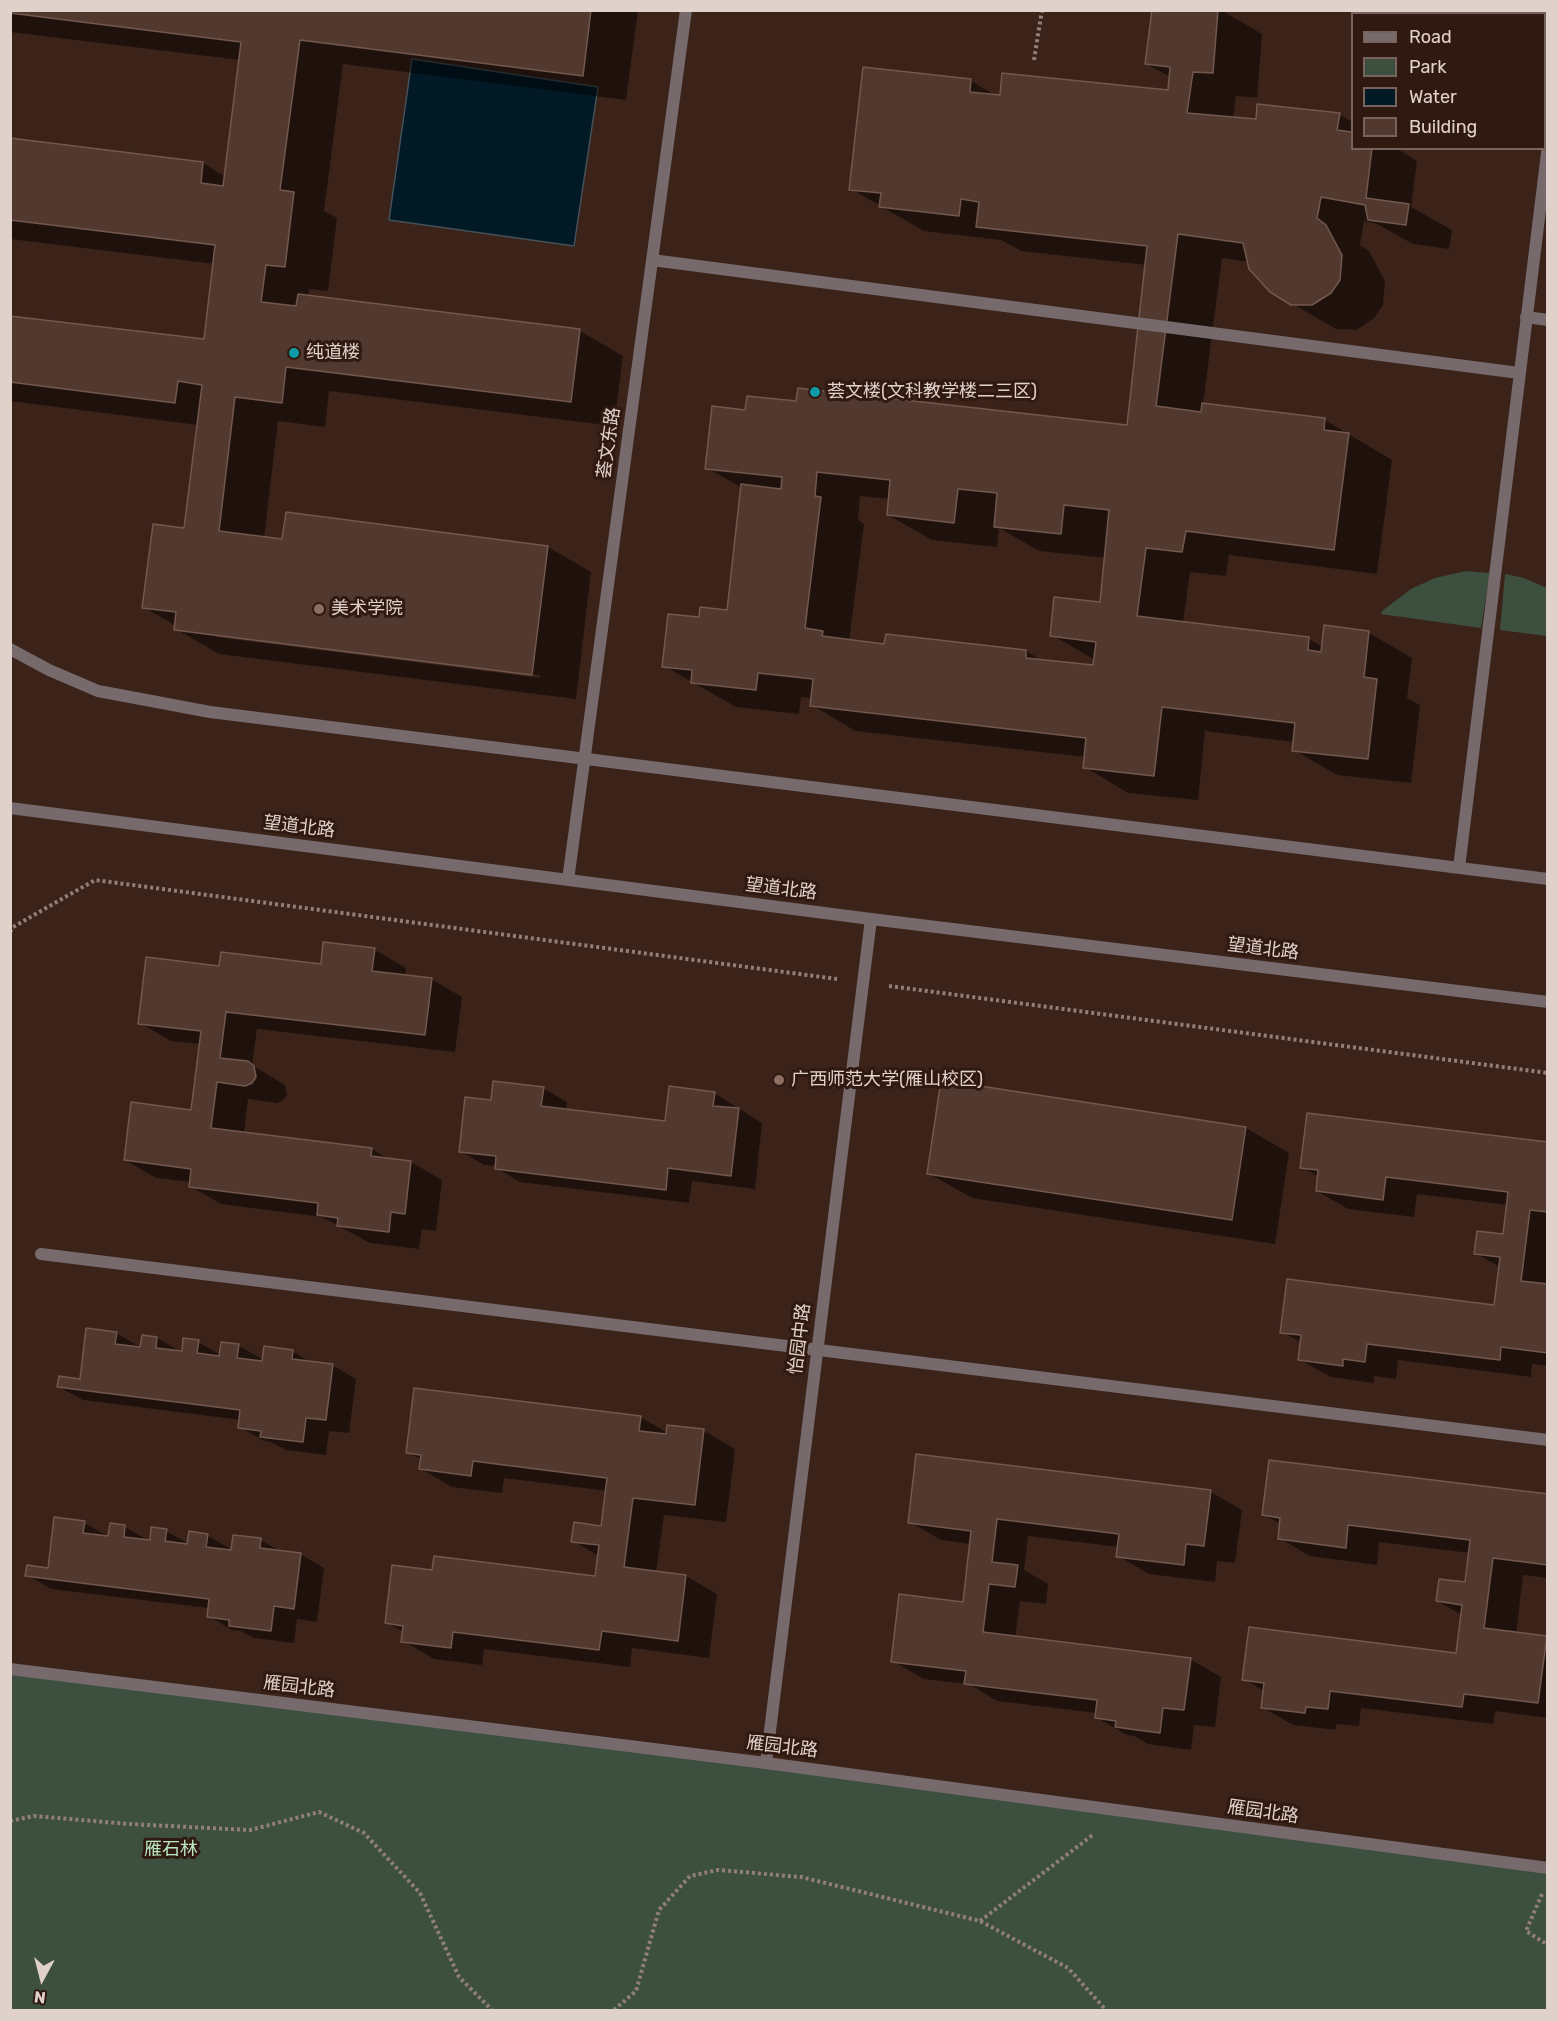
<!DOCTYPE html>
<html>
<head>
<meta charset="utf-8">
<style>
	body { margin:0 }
	#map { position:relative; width:1558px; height:2021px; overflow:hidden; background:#3b231a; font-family:Rubik,sans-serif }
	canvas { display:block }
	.frame { position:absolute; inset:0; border:12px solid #e1d1cb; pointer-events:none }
	.legend { position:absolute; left:1351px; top:12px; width:195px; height:138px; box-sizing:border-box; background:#301911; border:2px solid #77635b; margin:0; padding:8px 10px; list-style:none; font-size:18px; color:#e1d1cb }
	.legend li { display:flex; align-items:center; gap:12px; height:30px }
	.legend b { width:30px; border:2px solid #77635b }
	.north { position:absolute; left:12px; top:1949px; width:60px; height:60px; -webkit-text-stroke:4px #301911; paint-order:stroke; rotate:187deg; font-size:16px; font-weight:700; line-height:24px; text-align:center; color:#e1d1cb }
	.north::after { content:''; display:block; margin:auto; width:21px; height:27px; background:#e1d1cb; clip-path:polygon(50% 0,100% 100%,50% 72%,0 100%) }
</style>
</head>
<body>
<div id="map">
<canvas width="1558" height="2021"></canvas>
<div class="frame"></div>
<ul class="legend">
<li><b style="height:8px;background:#776a6c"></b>Road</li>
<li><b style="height:16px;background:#3d5040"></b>Park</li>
<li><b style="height:16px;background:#011a26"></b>Water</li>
<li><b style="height:16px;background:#52392f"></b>Building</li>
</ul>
<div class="north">N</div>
</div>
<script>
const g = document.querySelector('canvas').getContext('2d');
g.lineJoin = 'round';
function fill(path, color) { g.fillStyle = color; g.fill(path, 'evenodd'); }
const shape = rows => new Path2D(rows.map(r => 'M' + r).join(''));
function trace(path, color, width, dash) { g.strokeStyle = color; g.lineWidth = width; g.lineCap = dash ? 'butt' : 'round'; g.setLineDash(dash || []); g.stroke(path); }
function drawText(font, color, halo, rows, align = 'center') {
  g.font = font + ' Rubik,"Noto Sans SC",sans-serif'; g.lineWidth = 6; g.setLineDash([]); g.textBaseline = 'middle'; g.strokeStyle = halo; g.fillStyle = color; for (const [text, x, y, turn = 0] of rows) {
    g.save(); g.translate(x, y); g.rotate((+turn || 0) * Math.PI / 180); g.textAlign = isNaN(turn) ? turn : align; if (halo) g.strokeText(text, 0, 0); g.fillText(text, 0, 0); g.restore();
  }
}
const green = shape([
	[1466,571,1490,573,1481,628,1381,614,1382,611,1411,589,1435,578],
	[1505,574,1524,578,1547,588,1547,636,1500,630],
	[11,1669,1547,1868,1547,2010,11,2010]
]);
const water = shape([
	[412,59,598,87,574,246,389,220,412,59]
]);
const shadow = shape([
	[10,10,638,10,626,100,343,64,324,211,337,218,328,291,309,289,308,297,580,331,623,356,614,426,329,391,325,427,278,421,264,538,284,541,548,547,591,572,576,699,219,654,176,629,176,626,144,607,185,529,198,425,10,401,10,318,206,341,215,264,10,239,10,140,203,163,226,177,240,60,10,32],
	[212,633,540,675,540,678,216,637],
	[1153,10,1221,10,1262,34,1257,98,1236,96,1233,119,1257,121,1339,114,1352,122,1352,148,1396,148,1417,161,1411,207,1452,230,1449,249,1413,244,1377,224,1364,221,1360,245,1369,251,1385,281,1383,305,1374,318,1357,330,1336,329,1291,303,1249,262,1222,258,1203,404,1325,420,1392,460,1377,574,1229,555,1226,576,1190,572,1183,623,1309,639,1323,647,1369,633,1412,658,1407,698,1420,705,1411,783,1337,775,1294,750,1294,742,1205,731,1198,800,1128,793,1085,767,1086,757,855,731,812,705,812,698,801,697,799,714,736,707,664,666,700,619,728,611,742,488,707,468,746,412,1129,427,1147,265,1021,251,1001,240,924,231,851,189,864,69,971,81,998,97,1169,92,1170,77,1147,64],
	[860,496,890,499,888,515,932,540,997,547,999,528,1039,551,1106,558,1102,604,1052,635,1095,660,1094,667,1043,661,1026,651,886,646,849,641,864,524,858,520],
	[375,950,406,968,405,976,431,979,462,997,455,1052,257,1029,252,1065,285,1085,287,1095,283,1100,277,1103,248,1099,244,1133,372,1149,390,1160,411,1162,442,1180,436,1231,422,1229,419,1249,370,1243,322,1217,221,1204,190,1186,191,1182,156,1178,125,1160,192,1111,201,1044,171,1041,140,1023,221,968,322,966],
	[942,1082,1246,1128,1289,1153,1275,1244,972,1198,928,1173],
	[543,1088,567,1102,566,1111,666,1123,714,1093,762,1123,755,1189,692,1181,689,1203,520,1182,496,1168,497,1166,484,1165,460,1151,492,1102],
	[1548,1144,1548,1366,1532,1364,1531,1377,1398,1360,1396,1379,1374,1376,1374,1383,1331,1377,1300,1360,1302,1343,1282,1332,1495,1306,1500,1267,1475,1253,1504,1236,1508,1205,1417,1194,1414,1217,1348,1209,1317,1191,1319,1177,1302,1167],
	[116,1333,142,1348,143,1337,157,1338,183,1353,198,1342,221,1355,239,1346,264,1360,292,1351,312,1363,332,1365,356,1379,349,1433,329,1431,326,1455,286,1450,271,1442,264,1441,240,1427,241,1420,83,1400,59,1387,82,1380],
	[640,1417,668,1433,704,1431,735,1449,726,1522,664,1515,656,1573,686,1576,717,1594,709,1658,632,1648,630,1667,484,1649,482,1665,434,1659,403,1641,404,1632,387,1623,433,1572,597,1578,599,1556,573,1541,603,1527,607,1491,504,1478,502,1493,452,1487,421,1469,422,1460,408,1452],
	[1211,1492,1242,1510,1235,1563,1217,1561,1215,1582,1149,1574,1118,1556,1119,1547,1028,1536,1024,1570,1048,1584,1046,1604,1020,1601,1015,1638,1190,1659,1221,1677,1215,1727,1194,1725,1191,1750,1148,1744,1134,1736,1127,1735,1096,1717,1097,1713,997,1701,969,1684,924,1679,893,1661,964,1603,971,1544,941,1540,910,1522],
	[1548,1495,1548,1578,1523,1575,1516,1634,1548,1638,1548,1718,1495,1711,1493,1724,1361,1708,1359,1726,1336,1724,1336,1730,1293,1725,1262,1707,1264,1691,1244,1679,1457,1654,1462,1615,1437,1601,1466,1584,1470,1553,1379,1542,1377,1565,1310,1556,1279,1538,1281,1524,1264,1515],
	[84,1523,110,1537,111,1525,125,1527,151,1542,166,1531,189,1544,207,1535,232,1550,260,1540,282,1552,300,1554,324,1568,317,1622,297,1619,294,1643,254,1638,241,1631,232,1630,208,1616,209,1608,51,1589,27,1575,50,1569]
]);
const building = shape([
	[10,10,591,10,583,76,300,40,280,190,294,192,285,267,266,265,261,302,296,306,298,294,580,329,571,402,286,367,282,403,235,397,219,531,282,539,286,512,548,546,532,675,174,630,176,612,142,608,153,524,184,528,202,385,178,381,175,403,10,382,10,316,204,339,215,245,10,220,10,138,203,162,201,183,223,186,241,42,10,13,10,10],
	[1152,10,1218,10,1213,73,1193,72,1187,113,1256,119,1257,104,1340,113,1337,130,1352,132,1352,148,1372,148,1366,198,1409,204,1406,225,1368,220,1365,205,1321,197,1317,218,1326,225,1342,255,1340,280,1331,293,1312,305,1291,305,1270,292,1249,269,1243,243,1178,234,1156,406,1201,412,1202,403,1325,418,1324,430,1349,433,1334,550,1186,531,1182,552,1146,548,1137,616,1309,637,1308,650,1321,652,1324,625,1369,631,1364,677,1377,679,1368,759,1292,751,1295,723,1162,707,1154,776,1083,768,1086,738,810,706,813,679,758,673,756,690,691,683,692,670,662,667,668,614,699,617,700,607,727,610,741,484,781,489,782,477,705,469,712,406,745,410,747,396,796,401,798,388,1127,425,1147,246,976,227,979,202,961,199,959,216,879,207,881,193,849,190,863,67,971,79,970,92,1000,95,1002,73,1168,90,1170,67,1145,64,1152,10],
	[817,472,890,480,887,515,954,523,958,489,997,493,994,527,1061,534,1064,505,1109,510,1100,602,1054,597,1050,636,1096,642,1093,665,1026,658,1026,650,886,634,884,644,822,636,823,631,805,628,821,497,815,496,817,472],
	[323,942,375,948,372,971,432,978,425,1035,226,1012,220,1058,248,1061,254,1066,256,1077,252,1083,245,1086,217,1082,211,1128,372,1148,371,1156,411,1161,405,1214,391,1212,389,1232,337,1226,338,1218,317,1215,318,1203,189,1187,191,1169,124,1160,131,1102,191,1110,201,1031,138,1024,146,957,219,966,221,952,321,964,323,942],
	[941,1080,1246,1127,1232,1220,927,1174,941,1080],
	[493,1081,544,1087,541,1106,665,1121,669,1086,715,1092,713,1106,739,1108,731,1176,668,1168,666,1190,495,1169,496,1156,459,1152,465,1097,491,1100,493,1081],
	[1307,1113,1548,1142,1548,1212,1530,1210,1521,1281,1548,1284,1548,1353,1501,1347,1500,1360,1367,1344,1365,1362,1343,1359,1343,1366,1298,1360,1301,1335,1280,1333,1287,1279,1494,1305,1500,1257,1474,1254,1477,1231,1503,1234,1508,1192,1386,1177,1383,1200,1316,1191,1318,1170,1300,1168,1307,1113],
	[86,1328,117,1332,115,1344,140,1347,142,1335,157,1337,156,1348,182,1351,183,1338,199,1340,197,1353,219,1356,221,1342,239,1344,237,1358,262,1361,264,1346,293,1350,292,1359,333,1364,326,1420,306,1418,303,1442,260,1437,261,1431,238,1428,240,1410,57,1387,59,1376,80,1379,86,1328],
	[414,1388,641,1416,639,1431,666,1434,667,1425,704,1429,695,1505,633,1498,624,1567,686,1575,678,1641,602,1631,599,1650,453,1632,451,1648,401,1642,403,1626,385,1623,392,1565,432,1570,434,1556,595,1576,599,1545,571,1542,574,1522,601,1526,607,1478,473,1461,471,1476,419,1469,421,1455,406,1453,414,1388],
	[916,1454,1211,1490,1204,1546,1186,1544,1184,1565,1116,1557,1119,1534,997,1519,992,1562,1018,1565,1015,1587,989,1584,983,1632,1191,1658,1184,1710,1163,1708,1160,1733,1115,1727,1116,1721,1095,1718,1097,1700,964,1684,966,1671,891,1662,899,1594,963,1602,971,1531,908,1523,916,1454],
	[1269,1460,1548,1494,1548,1565,1493,1558,1484,1628,1547,1636,1538,1703,1464,1694,1462,1707,1330,1691,1328,1709,1306,1707,1305,1713,1261,1708,1264,1683,1242,1680,1249,1627,1456,1653,1462,1605,1436,1601,1439,1579,1465,1582,1470,1540,1348,1525,1346,1548,1278,1539,1280,1518,1262,1515,1269,1460],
	[54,1517,85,1521,83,1533,108,1536,110,1523,125,1525,124,1537,150,1540,151,1527,167,1529,165,1541,187,1544,189,1531,208,1534,206,1547,231,1550,233,1535,261,1538,260,1548,301,1553,294,1609,274,1606,271,1631,229,1626,229,1620,207,1617,209,1599,25,1576,27,1565,48,1568,54,1517]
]);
const path = shape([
	[1034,60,1042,10],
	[10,932,13,927,95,880,837,979],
	[889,986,1548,1073],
	[10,1821,34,1816,128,1824,250,1830,319,1812,364,1833,420,1893,459,1977,492,2010],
	[1542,1894,1526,1931,1548,1945],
	[980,1921,1094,1834],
	[614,2010,636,1991,659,1910,690,1876,718,1870,801,1877,980,1921,1068,1968,1106,2010]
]);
const lane = shape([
	[766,1763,871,919]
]);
const street = shape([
	[1476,10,1501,14],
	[1544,19,1548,19],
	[652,260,1519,373],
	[1526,317,1548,320],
	[10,649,49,670,98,691,210,712,1548,879],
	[10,808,871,919,1548,1002],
	[1459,868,1548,145],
	[568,880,686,10],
	[41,1254,1548,1440],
	[10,1669,766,1763,1548,1868]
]);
const markers = [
	[294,353,6,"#0f9aa8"],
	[815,392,6,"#0f9aa8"],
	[319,609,6,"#8d6e63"],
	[779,1080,6,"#8d6e63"]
];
const poiNames = [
	["纯道楼",306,353],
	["荟文楼(文科教学楼二三区)",827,392],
	["美术学院",331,609],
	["广西师范大学(雁山校区)",791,1080]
];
const streetNames = [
	["荟文东路",609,443,-82],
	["望道北路",299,827,7],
	["望道北路",781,889,7],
	["望道北路",1263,949,7],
	["怡园中路",800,1339,-83],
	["雁园北路",299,1687,7],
	["雁园北路",782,1747,7],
	["雁园北路",1263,1812,8]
];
const parkNames = [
	["雁石林",171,1850]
];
fill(green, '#3d5040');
fill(water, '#011a26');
trace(water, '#445158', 1.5);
fill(shadow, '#0007');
fill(building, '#52392f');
trace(building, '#73584e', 1.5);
trace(path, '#927f77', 4, [3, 3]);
trace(lane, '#776a6c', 12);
trace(street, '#776a6c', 12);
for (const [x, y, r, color] of markers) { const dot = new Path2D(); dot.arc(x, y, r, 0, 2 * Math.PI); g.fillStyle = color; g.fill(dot); trace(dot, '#301911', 2); }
drawText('18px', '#e1d1cb', '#301911', poiNames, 'left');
drawText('18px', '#e1d1cb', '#301911', streetNames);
drawText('18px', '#b7e6c0', '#301911', parkNames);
</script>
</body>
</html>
